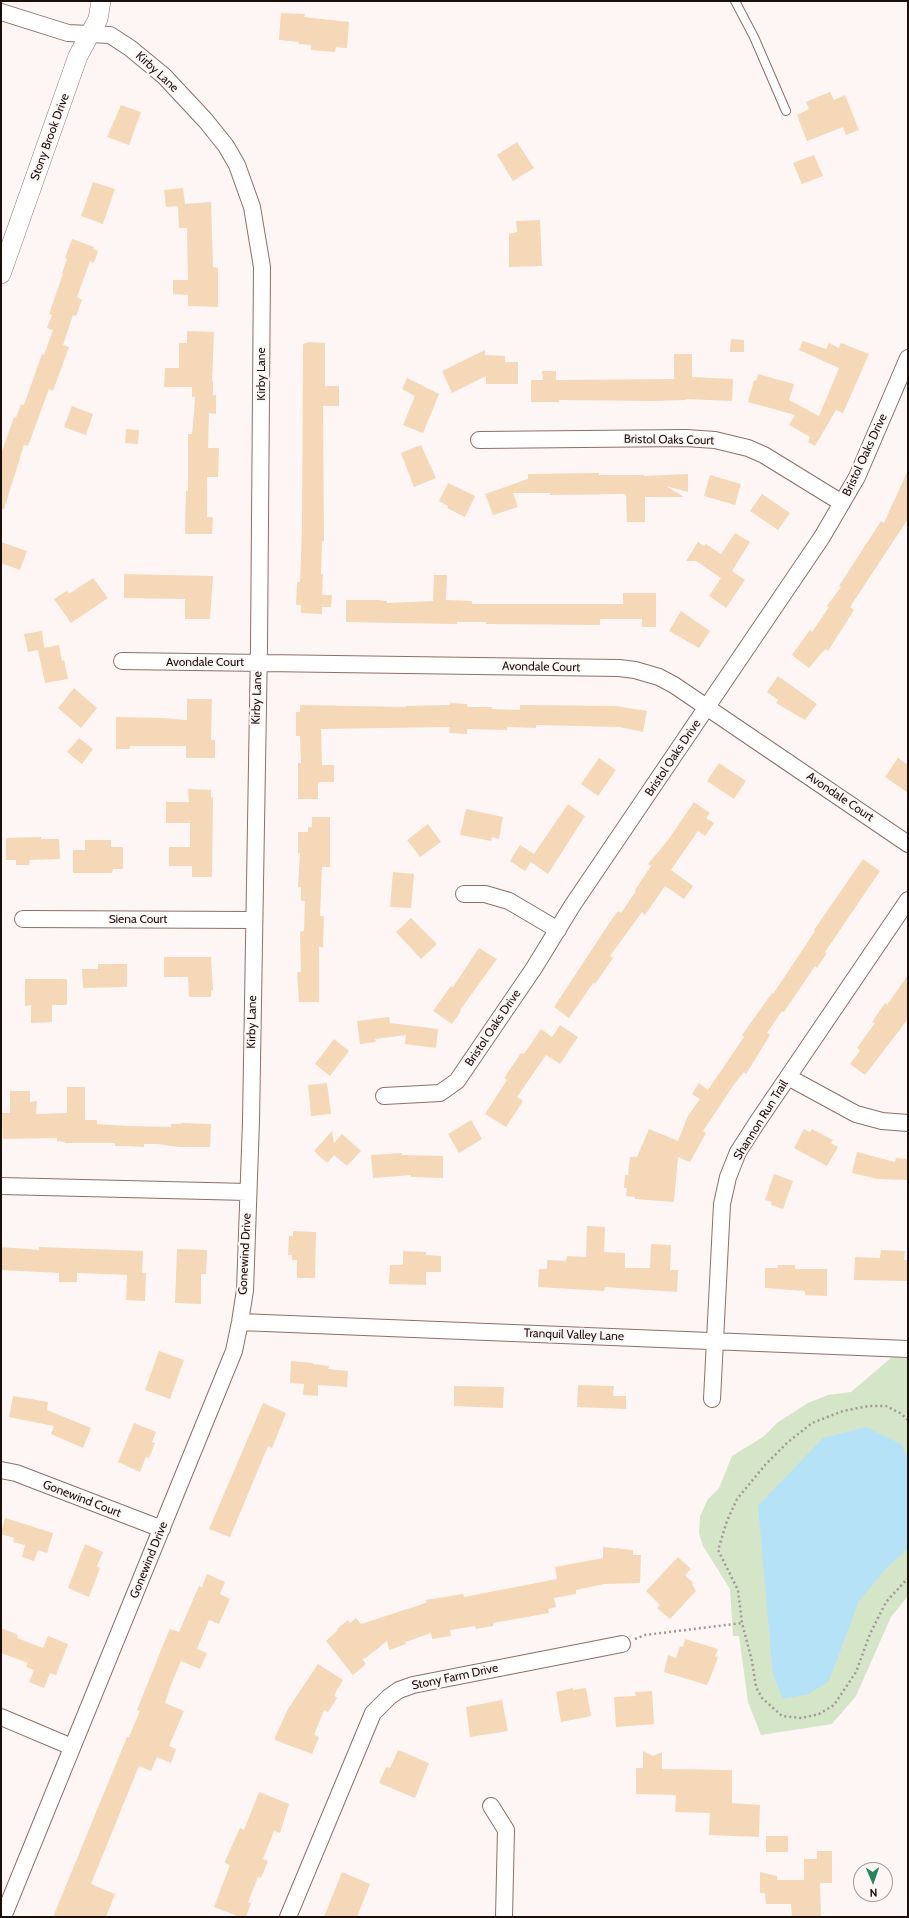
<!DOCTYPE html>
<html>
<head>
<meta charset="utf-8">
<style>
	body { margin:0 }
	#map { position:relative; width:909px; height:1918px; overflow:hidden; background:#fdf6f4; font-family:Cabin,sans-serif }
	canvas { display:block }
	.frame { position:absolute; inset:0; border:2px solid #1a0f0b; pointer-events:none }
	.north { position:absolute; left:853px; top:1862px; width:40px; height:40px; box-sizing:border-box; background:#fdf6f4; border:1px solid #a29a97; border-radius:50%; rotate:178deg; font-size:11px; font-weight:700; line-height:16px; text-align:center; color:#1a0f0b }
	.north::after { content:''; display:block; margin:auto; width:14px; height:18px; background:#27845b; clip-path:polygon(50% 0,100% 100%,50% 72%,0 100%) }
</style>
</head>
<body>
<div id="map">
<canvas width="909" height="1918"></canvas>
<div class="frame"></div>
<div class="north">N</div>
</div>
<script>
const g = document.querySelector('canvas').getContext('2d');
g.lineJoin = 'round';
function fill(path, color) { g.fillStyle = color; g.fill(path, 'evenodd'); }
const shape = rows => new Path2D(rows.map(r => 'M' + r).join(''));
function trace(path, color, width, dash) { g.strokeStyle = color; g.lineWidth = width; g.lineCap = dash ? 'butt' : 'round'; g.setLineDash(dash || []); g.stroke(path); }
function drawText(font, color, halo, rows, align = 'center') {
  g.font = font + ' Cabin,sans-serif'; g.lineWidth = 4; g.setLineDash([]); g.textBaseline = 'middle'; g.strokeStyle = halo; g.fillStyle = color; for (const [text, x, y, turn = 0] of rows) {
    g.save(); g.translate(x, y); g.rotate((+turn || 0) * Math.PI / 180); g.textAlign = isNaN(turn) ? turn : align; if (halo) g.strokeText(text, 0, 0); g.fillText(text, 0, 0); g.restore();
  }
}
const green = shape([
	[892,1357,908,1358,908,1596,891,1617,856,1696,832,1724,761,1735,748,1702,739,1636,733,1636,730,1589,703,1546,699,1533,700,1516,708,1499,719,1488,732,1456,763,1437,778,1422,808,1403,828,1395,851,1392]
]);
const water = shape([
	[866,1427,901,1444,908,1458,908,1548,884,1571,859,1601,829,1681,809,1694,783,1699,773,1675,758,1506,823,1438]
]);
const building = shape([
	[281,13,305,14,304,17,349,22,347,48,336,47,335,52,311,50,311,45,299,44,299,42,279,40],
	[830,92,834,100,845,95,859,130,846,135,843,127,807,141,797,115,809,109,806,102],
	[121,105,141,112,129,145,107,137],
	[517,142,534,168,513,181,497,155],
	[814,155,823,176,802,184,793,163],
	[93,182,115,189,103,224,81,216],
	[183,188,185,204,211,202,213,267,218,268,218,307,188,306,188,295,173,294,173,280,188,280,187,228,179,228,178,206,166,207,164,190],
	[540,220,542,266,509,267,509,234,517,232,516,221],
	[72,239,94,247,93,249,98,251,94,263,90,261,77,297,82,300,76,316,73,315,63,345,69,347,53,391,49,389,28,446,24,445,4,509,1,509,1,454,14,417,16,418,21,404,24,405,42,354,44,355,53,330,47,328,52,315,49,314,63,274,62,273,67,259,65,258],
	[187,331,214,332,212,381,213,381,213,395,216,395,216,414,209,413,208,448,219,448,218,477,207,477,207,517,213,517,212,534,185,534,186,491,188,491,188,434,192,434,194,413,195,397,192,397,192,387,164,387,165,368,179,368,179,343,187,343],
	[731,339,744,340,744,352,730,352],
	[803,341,826,349,829,343,839,348,841,343,869,354,843,413,836,410,815,446,808,442,810,437,789,425,795,415,748,402,754,380,756,381,758,374,794,384,789,400,819,416,839,368,799,350],
	[309,342,325,343,325,386,339,386,339,406,323,406,324,541,322,541,321,574,323,574,322,595,332,595,331,607,322,607,322,614,301,613,301,605,296,605,297,582,300,582,302,526,303,344],
	[485,350,485,355,505,356,505,362,518,362,518,384,486,384,486,376,452,393,442,371],
	[674,354,692,354,692,377,733,379,732,401,686,399,686,400,654,401,559,400,559,402,531,402,531,380,543,380,542,371,556,371,556,380,674,379],
	[407,378,439,394,423,433,403,425,415,396,402,389],
	[72,406,93,414,86,435,64,427],
	[126,429,139,430,138,444,125,443],
	[421,445,436,478,414,487,401,453],
	[908,470,908,519,850,607,854,610,828,651,825,649,809,668,792,655,810,630,812,632,829,607,827,606,841,587,839,586,881,521,884,523],
	[599,473,599,475,644,475,644,476,688,474,688,492,666,486,684,497,645,497,645,522,627,522,626,494,550,495,550,493,513,493,518,507,493,515,485,494,528,479,528,474],
	[710,475,741,484,735,505,704,496],
	[448,483,475,496,465,517,447,508,448,506,439,501],
	[762,494,790,513,778,530,750,511],
	[735,533,750,542,732,571,745,580,726,608,709,596,721,578,696,561,686,561,698,542,704,546,706,544,721,554],
	[1,542,27,551,20,570,1,563],
	[124,574,213,576,210,619,185,619,185,599,124,598],
	[434,575,447,575,446,600,472,601,472,604,623,604,623,593,656,593,656,627,642,627,642,619,600,619,600,625,486,624,486,622,457,622,457,624,346,622,346,600,378,600,387,601,387,603,433,601],
	[93,578,108,598,71,623,54,599,67,591,69,594],
	[681,611,710,631,699,648,669,631],
	[42,631,44,648,59,645,62,661,64,660,68,679,45,683,38,650,28,652,24,634],
	[778,676,817,704,805,720,776,703,778,700,767,692],
	[74,688,97,708,81,728,58,708],
	[187,699,212,699,211,740,215,740,215,758,186,758,186,746,130,746,130,749,116,749,116,717,162,718,187,720],
	[450,703,467,704,467,707,492,707,492,709,520,710,520,705,616,706,647,711,643,732,619,727,536,725,536,728,507,727,507,730,467,729,467,734,449,733,450,727,321,729,322,765,334,765,334,782,318,782,318,799,298,799,298,763,301,763,300,736,296,736,296,712,300,712,300,705,406,707,406,706,450,705],
	[79,738,93,749,82,764,67,752],
	[599,758,616,770,598,796,581,784],
	[898,758,908,765,908,793,885,777],
	[719,763,746,781,734,799,707,781],
	[188,789,211,790,211,798,213,797,212,877,192,877,192,866,169,866,169,847,190,847,190,823,166,823,166,802,189,802],
	[694,802,710,813,706,818,714,823,705,836,698,831,671,870,693,886,684,899,665,886,645,915,642,912,610,956,613,958,595,984,593,983,569,1018,554,1007,612,919,618,911,621,913,636,891,635,890,651,866,648,864,668,840],
	[568,804,585,816,548,874,531,862,525,871,510,861,520,845,534,854],
	[466,809,503,817,499,839,492,837,491,841,460,835],
	[312,817,330,817,330,867,322,867,320,916,324,916,323,947,319,947,319,1002,299,1002,297,972,301,972,300,932,304,931,305,901,301,901,301,887,298,887,300,853,298,853,298,832,308,832,308,827,312,827],
	[428,824,441,842,420,857,407,840],
	[41,837,41,839,59,839,60,859,30,860,29,865,16,865,16,860,6,860,6,838],
	[85,840,111,840,111,847,123,847,123,869,113,869,112,873,73,873,73,850,85,850],
	[863,859,880,871,825,952,827,953,817,968,815,966,784,1012,782,1011,767,1033,770,1035,746,1074,744,1072,735,1083,703,1131,706,1133,690,1162,678,1157,674,1202,635,1199,635,1197,626,1196,627,1188,624,1188,625,1175,628,1175,630,1157,637,1157,649,1129,678,1141,688,1116,700,1099,692,1094,699,1083,708,1090,712,1084,744,1037,742,1035,772,993,773,994,815,931,814,930],
	[393,872,414,874,411,908,390,907],
	[411,918,437,944,421,959,396,932],
	[479,948,497,959,460,1010,461,1011,452,1024,433,1011,451,986,453,987],
	[164,957,211,957,213,990,211,990,211,997,189,997,188,977,164,977],
	[98,964,127,964,127,987,83,988,82,969,98,969],
	[908,975,908,1019,865,1075,850,1064,860,1051,857,1048,875,1023,872,1022,885,1003,887,1005],
	[25,979,67,979,67,1005,52,1005,52,1022,31,1023,31,1005,25,1006],
	[389,1017,390,1023,438,1029,436,1048,405,1044,406,1035,375,1039,376,1042,360,1044,357,1021],
	[560,1025,578,1037,560,1064,546,1055,517,1097,523,1101,506,1127,485,1114,507,1080,504,1078,521,1053,524,1054,541,1029,552,1037],
	[334,1039,349,1051,330,1076,315,1064],
	[327,1083,331,1114,311,1116,308,1085],
	[67,1087,85,1087,85,1120,97,1120,97,1124,128,1126,171,1127,171,1124,181,1124,181,1123,211,1124,210,1147,179,1147,157,1144,144,1144,144,1147,128,1146,115,1146,115,1143,65,1143,65,1142,57,1141,57,1138,3,1139,2,1113,10,1113,10,1091,30,1091,30,1102,37,1101,36,1114,67,1113],
	[471,1120,482,1139,459,1153,448,1134],
	[804,1129,810,1132,812,1129,833,1140,831,1143,838,1147,827,1166,794,1148],
	[332,1131,334,1143,342,1134,361,1151,347,1166,334,1155,327,1163,314,1151],
	[857,1152,895,1162,896,1158,908,1159,908,1180,877,1179,852,1173],
	[402,1153,402,1155,443,1156,443,1178,411,1177,411,1175,373,1178,371,1155],
	[774,1174,793,1181,783,1209,771,1205,772,1202,765,1200],
	[587,1226,605,1227,604,1252,625,1253,625,1268,650,1268,651,1244,671,1245,670,1270,678,1270,677,1292,605,1287,604,1291,538,1287,539,1269,547,1269,547,1260,566,1261,567,1256,586,1257],
	[293,1231,316,1232,315,1278,297,1278,297,1260,292,1260,292,1255,288,1255,289,1236,293,1236],
	[1,1247,39,1250,39,1247,143,1251,142,1273,146,1273,145,1301,126,1300,127,1275,77,1273,77,1282,59,1282,59,1273,1,1270],
	[177,1249,207,1250,206,1274,201,1274,201,1304,175,1303],
	[881,1250,905,1251,904,1260,908,1260,908,1281,854,1280,855,1257,880,1258],
	[403,1251,426,1252,426,1255,441,1256,441,1272,426,1272,426,1285,389,1284,390,1265,403,1265],
	[778,1265,795,1265,795,1269,827,1269,827,1296,805,1295,805,1291,765,1288,765,1268,778,1268],
	[159,1351,184,1360,170,1399,145,1390],
	[291,1361,313,1363,313,1364,329,1366,328,1369,348,1371,347,1387,318,1385,318,1396,303,1395,304,1384,290,1383],
	[578,1385,614,1386,613,1396,626,1396,626,1409,577,1407],
	[454,1386,504,1387,503,1408,454,1406],
	[13,1396,48,1402,47,1410,91,1428,83,1448,51,1434,54,1426,9,1417],
	[263,1403,286,1413,272,1448,268,1446,230,1537,209,1529],
	[134,1423,156,1432,152,1442,155,1443,149,1458,146,1457,140,1472,118,1462],
	[5,1518,53,1533,47,1553,38,1550,34,1561,22,1557,25,1545,13,1542,14,1538,1,1534],
	[85,1544,103,1552,97,1566,100,1568,89,1597,68,1588],
	[603,1547,633,1550,633,1555,641,1555,640,1583,604,1584,576,1590,576,1594,554,1598,556,1607,548,1609,549,1613,493,1623,493,1626,476,1629,475,1626,450,1630,451,1636,432,1639,431,1633,405,1642,406,1644,389,1650,387,1641,367,1657,362,1659,366,1664,353,1675,326,1641,338,1630,337,1629,348,1620,350,1623,356,1618,361,1624,426,1603,426,1600,463,1594,464,1597,557,1579,555,1567,603,1558],
	[678,1557,691,1569,685,1575,693,1583,692,1584,696,1591,670,1619,657,1608,660,1605,646,1591],
	[207,1574,225,1582,220,1594,230,1599,219,1624,209,1620,197,1649,207,1653,200,1669,181,1661,171,1685,165,1703,184,1711,169,1746,176,1749,171,1763,157,1757,151,1771,139,1766,91,1884,115,1894,106,1917,53,1917,127,1737,129,1737,140,1711,137,1710,166,1638,170,1629,179,1632,199,1586,202,1587],
	[1,1628,18,1635,17,1638,43,1648,48,1636,68,1644,56,1675,50,1673,44,1688,29,1682,34,1670,26,1667,28,1663,1,1653],
	[685,1639,718,1649,715,1656,718,1657,713,1671,707,1685,664,1672,668,1655,676,1658,680,1646,683,1647],
	[318,1664,343,1680,334,1695,337,1698,328,1712,324,1710,314,1735,319,1737,312,1754,275,1740,275,1737,288,1709],
	[573,1688,573,1690,586,1688,591,1716,561,1722,556,1692],
	[652,1691,654,1724,616,1727,614,1697,636,1696,635,1692],
	[502,1700,508,1731,470,1737,466,1707],
	[398,1750,429,1763,415,1798,379,1783,386,1767,390,1768],
	[643,1751,653,1756,662,1752,662,1769,732,1770,732,1803,760,1805,759,1837,709,1835,710,1813,675,1812,676,1795,636,1794,636,1768,643,1768],
	[259,1792,289,1804,280,1833,274,1831,263,1859,268,1861,261,1878,258,1877,248,1902,251,1903,246,1917,240,1917,214,1907,230,1865,225,1863,225,1861,240,1828,244,1830],
	[766,1836,788,1836,788,1852,766,1852],
	[817,1851,832,1851,832,1883,820,1883,821,1917,792,1917,791,1904,766,1904,765,1893,760,1893,760,1872,777,1876,777,1880,804,1880,804,1859,817,1859],
	[342,1872,370,1884,357,1917,324,1917]
]);
const path = shape([
	[908,1420,900,1413,886,1406,869,1406,843,1411,812,1423,787,1443,766,1464,737,1499,727,1521,718,1550,738,1590,742,1623,752,1661,756,1687,762,1698,782,1716,802,1718,819,1714,834,1705,856,1672,870,1634,886,1602,908,1578],
	[635,1639,645,1635,742,1623]
]);
const service = shape([
	[735,1,754,37,786,111]
]);
const minor = shape([
	[1,12,68,33,110,35,130,48,164,76,206,121,226,146,237,165,252,207,262,267,259,646,251,1121,245,1290,240,1322,234,1351,3,1917],
	[479,440,686,438,715,440,748,448,764,455,842,503],
	[122,661,619,668,635,670,659,677,674,685,908,844],
	[464,894,485,894,509,901,558,930],
	[23,919,253,920],
	[788,1077,856,1114,882,1121,908,1123],
	[384,1096,440,1093,457,1081,534,968,572,906,822,537,857,477,908,358],
	[1,1186,248,1192],
	[240,1322,908,1349],
	[712,1399,722,1204,728,1177,738,1152,756,1124,908,900],
	[1,1470,16,1473,162,1529],
	[1,1717,72,1747],
	[491,1806,506,1830,504,1917],
	[288,1917,373,1713,389,1697,399,1690,413,1685,622,1644]
]);
const tertiary = shape([
	[1,274,78,56,98,19,101,1]
]);
const streetNames = [
	["Kirby Lane",157,72,43],
	["Stony Brook Drive",50,137,-70],
	["Kirby Lane",261,374,-90],
	["Bristol Oaks Court",669,440,1],
	["Bristol Oaks Drive",865,455,-65],
	["Avondale Court",205,662],
	["Avondale Court",541,667,1],
	["Kirby Lane",257,698,-88],
	["Bristol Oaks Drive",673,758,-56],
	["Avondale Court",840,797,34],
	["Siena Court",138,919],
	["Kirby Lane",252,1022,-89],
	["Bristol Oaks Drive",493,1028,-56],
	["Shannon Run Trail",761,1120,-58],
	["Gonewind Drive",245,1254,-87],
	["Tranquil Valley Lane",574,1335,2],
	["Gonewind Court",82,1499,21],
	["Gonewind Drive",149,1560,-68],
	["Stony Farm Drive",455,1677,-12]
];
fill(green, '#d5e6c8');
fill(water, '#b6e2f8');
fill(building, '#f5d8b7');
trace(service, '#8d6f65', 10);
trace(minor, '#8d6f65', 18);
trace(tertiary, '#8d6f65', 20);
trace(path, '#a19895', 2.5, [2, 3]);
trace(service, '#fff', 8);
trace(minor, '#fff', 16);
trace(tertiary, '#fff', 19);
drawText('12px', '#1a0f0b', '#fdf6f4', streetNames);
</script>
</body>
</html>
